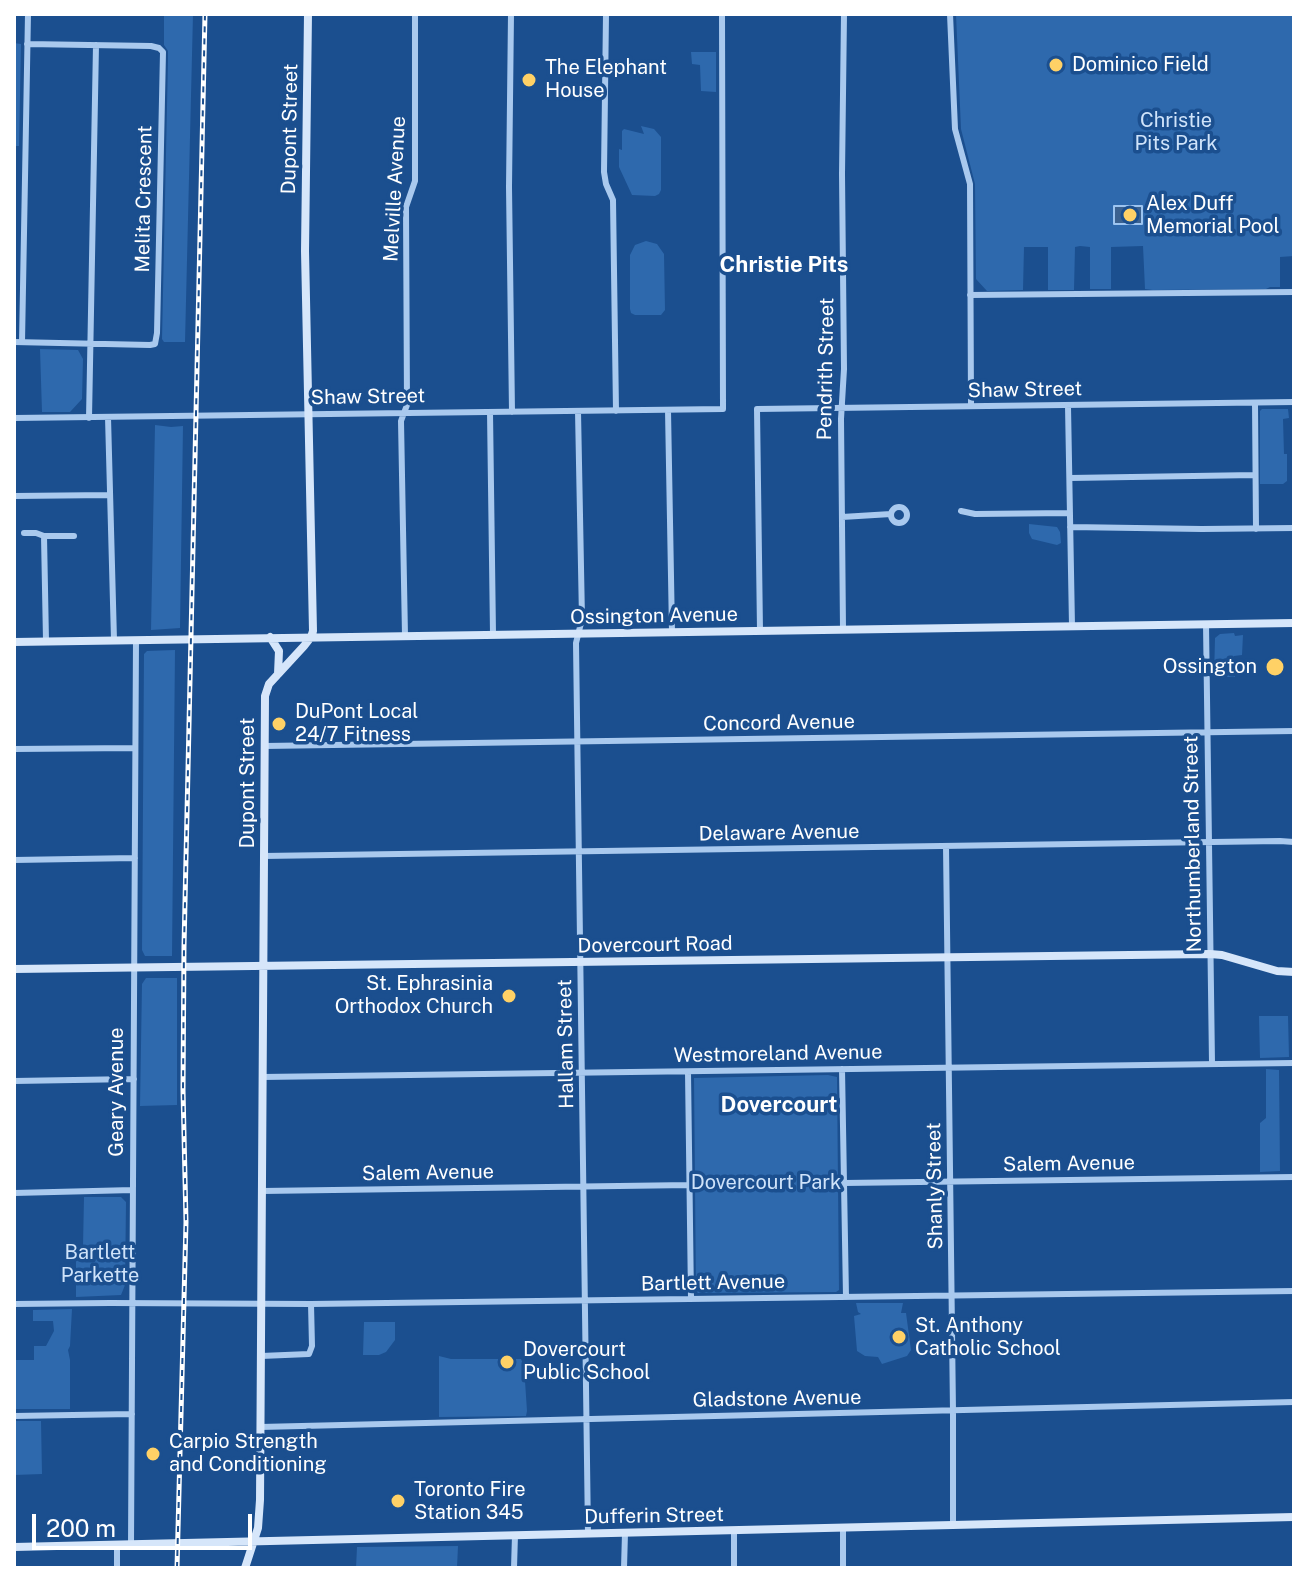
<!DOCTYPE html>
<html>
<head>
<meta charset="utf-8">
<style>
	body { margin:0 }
	#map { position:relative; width:1308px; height:1582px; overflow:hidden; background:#1b4f8f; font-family:"Public Sans",sans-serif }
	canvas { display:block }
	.frame { position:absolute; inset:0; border:16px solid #fff; pointer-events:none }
	.scale { position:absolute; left:32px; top:1514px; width:220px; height:36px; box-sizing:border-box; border:4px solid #fff; border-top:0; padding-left:10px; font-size:24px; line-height:28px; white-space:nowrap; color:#fff; -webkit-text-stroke:6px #1b4f8f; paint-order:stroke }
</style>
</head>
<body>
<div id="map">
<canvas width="1308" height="1582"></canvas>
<div class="frame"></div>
<div class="scale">200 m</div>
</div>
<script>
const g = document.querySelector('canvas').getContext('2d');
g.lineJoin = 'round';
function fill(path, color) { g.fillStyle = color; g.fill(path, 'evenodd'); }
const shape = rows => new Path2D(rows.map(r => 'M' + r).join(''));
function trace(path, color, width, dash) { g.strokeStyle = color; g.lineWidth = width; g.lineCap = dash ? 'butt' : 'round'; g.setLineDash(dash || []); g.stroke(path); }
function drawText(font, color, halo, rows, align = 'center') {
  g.font = font + ' "Public Sans",sans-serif'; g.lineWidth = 7; g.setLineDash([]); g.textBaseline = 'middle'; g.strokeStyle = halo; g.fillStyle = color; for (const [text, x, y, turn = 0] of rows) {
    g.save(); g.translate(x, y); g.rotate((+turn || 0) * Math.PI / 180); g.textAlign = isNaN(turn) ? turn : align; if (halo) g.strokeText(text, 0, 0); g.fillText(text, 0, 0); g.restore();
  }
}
const green = shape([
	[164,14,193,14,185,342,164,342,162,339,168,60,168,51,164,45],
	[956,14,1294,14,1294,256,1280,257,1280,287,1270,287,1266,289,1153,290,1145,289,1143,246,1111,247,1111,289,1090,289,1090,247,1080,246,1075,247,1074,290,1048,290,1048,247,1024,247,1023,290,987,291,976,279,975,184,961,129],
	[14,43,21,44,19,146,14,146],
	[691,52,716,52,716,92,701,91,700,65,692,64],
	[641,126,654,129,661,137,661,190,659,194,655,196,632,195,619,167,619,149,622,150,622,131,624,129,644,134],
	[646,241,657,244,664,254,665,310,661,315,635,315,631,313,630,309,630,255,635,245],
	[40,349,78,350,83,359,82,399,70,412,42,412],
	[1262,409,1288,409,1289,418,1283,419,1284,454,1287,454,1287,481,1283,484,1260,484,1260,411],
	[155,425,171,427,183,426,180,628,151,630],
	[1029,524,1057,527,1060,532,1061,543,1057,545,1032,539,1029,533],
	[1234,633,1235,636,1243,635,1242,655,1234,656,1235,677,1214,677,1215,638,1220,634],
	[175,650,172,956,145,956,142,950,144,654,147,651],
	[146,978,177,978,177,1105,140,1106,142,984],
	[1259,1016,1288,1016,1289,1057,1260,1058],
	[1266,1069,1279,1070,1280,1171,1260,1172,1260,1123,1266,1118],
	[828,1075,837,1077,839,1290,836,1292,698,1293,696,1291,694,1078],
	[84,1197,121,1197,126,1202,125,1285,121,1295,76,1297,76,1247,83,1246],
	[856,1303,903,1303,901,1313,906,1313,911,1350,907,1356,882,1364,878,1357,865,1356,857,1351,854,1316,861,1314,858,1312],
	[72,1309,70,1346,68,1350,70,1360,70,1409,14,1409,14,1360,34,1360,34,1346,46,1346,54,1331,53,1321,33,1321,33,1310],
	[364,1322,395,1322,395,1340,386,1352,379,1355,363,1355],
	[439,1356,451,1359,521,1359,524,1366,527,1411,526,1416,439,1417],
	[14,1421,41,1421,42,1474,14,1475],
	[458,1546,457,1568,356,1568,357,1547]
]);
const water = shape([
	[1114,206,1142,206,1142,224,1114,224,1114,206]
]);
const street = shape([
	[511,14,509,187,512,412],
	[606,14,604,172,606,184,613,200,616,411],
	[950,14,955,129,970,184,971,406],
	[970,295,1294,292],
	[14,342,150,345,155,344,157,333,163,52,159,48,151,46,27,44],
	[22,342,28,14],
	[1255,403,1256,529],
	[1068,406,1072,626],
	[668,410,672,632],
	[578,411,582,619,576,643,588,1534],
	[490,412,493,634],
	[108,417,114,640],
	[14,418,723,409,722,14],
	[89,418,96,45],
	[1070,478,1255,475],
	[14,496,110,495],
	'891 515a8 8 0 1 1 16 0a8 8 0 1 1-16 0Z',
	[961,511,975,514,1070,513],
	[842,517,891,514],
	[1070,527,1202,529,1294,528],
	[24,533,36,533,44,536,74,536],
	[44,536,46,641],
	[1206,624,1212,1063],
	[843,629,841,419,844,369,842,174,844,14],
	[760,631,757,409,1294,402],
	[405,636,401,421,407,405,406,207,415,181,415,14],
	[264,746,1294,731],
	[14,749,135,748],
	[946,846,953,1411,953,1525],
	[263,856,1280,841,1294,842],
	[14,860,135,858],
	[842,1069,846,1297],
	[688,1072,691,1299],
	[262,1077,1294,1063],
	[14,1081,134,1079],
	[844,1183,1294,1177],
	[262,1191,690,1185],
	[14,1193,133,1190],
	[14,1304,110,1303,311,1304,1294,1291],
	[261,1356,309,1354,312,1346,311,1304],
	[14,1416,132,1414],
	[260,1427,1294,1402],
	[843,1527,843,1568],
	[131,1544,136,640],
	[117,1568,117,1545],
	[514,1568,515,1535],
	[624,1568,625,1533],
	[734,1568,734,1530]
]);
const secondary = shape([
	[270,637,279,651,278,674],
	[14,642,1294,623],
	[14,969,1210,954,1222,955,1277,971,1294,972],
	[14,1547,1294,1517],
	[245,1568,258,1528,260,1500,265,696,269,684,304,646,311,637,313,631,305,251,308,14]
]);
const rail = shape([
	[177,1568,186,1222,183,1090,184,946,205,14]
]);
const markers = [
	[1056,65,8,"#ffd166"],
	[529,80,8,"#ffd166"],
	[1130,215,8,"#ffd166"],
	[1275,667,10,"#ffd166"],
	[279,724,8,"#ffd166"],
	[509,996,8,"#ffd166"],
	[899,1337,8,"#ffd166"],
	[507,1362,8,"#ffd166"],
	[153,1454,8,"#ffd166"],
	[398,1501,8,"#ffd166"]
];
const poiNames = [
	["Dominico Field",1072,65],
	["The Elephant",545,68],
	["House",545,91],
	["Alex Duff",1146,204],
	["Memorial Pool",1146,227],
	["Ossington",1257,667,"right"],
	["DuPont Local",295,712],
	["24/7 Fitness",295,735],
	["St. Ephrasinia",493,984,"right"],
	["Orthodox Church",493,1007,"right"],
	["St. Anthony",915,1326],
	["Catholic School",915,1349],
	["Dovercourt",523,1350],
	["Public School",523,1373],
	["Carpio Strength",169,1442],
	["and Conditioning",169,1465],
	["Toronto Fire",414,1490],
	["Station 345",414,1513]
];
const parkNames = [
	["Christie",1176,121],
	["Pits Park",1176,144],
	["Dovercourt Park",766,1183],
	["Bartlett",100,1253],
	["Parkette",100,1276]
];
const streetNames = [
	["Dupont Street",290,129,-89],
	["Melville Avenue",395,189,-87],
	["Melita Crescent",144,199,-89],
	["Pendrith Street",826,369,-89],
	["Shaw Street",1025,390,-1],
	["Shaw Street",368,397,-1],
	["Ossington Avenue",654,616,-1],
	["Concord Avenue",779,723,-1],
	["Dupont Street",248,783,-90],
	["Delaware Avenue",779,833,-1],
	["Northumberland Street",1193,844,-91],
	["Dovercourt Road",655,945,-1],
	["Hallam Street",566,1044,-91],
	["Westmoreland Avenue",778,1054,-1],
	["Geary Avenue",117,1092,-90],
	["Salem Avenue",1069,1164,-1],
	["Salem Avenue",428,1173,-1],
	["Shanly Street",935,1186,-91],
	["Bartlett Avenue",713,1283,-1],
	["Gladstone Avenue",777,1399,-1],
	["Dufferin Street",654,1516,-1]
];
const neighbourhoodNames = [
	["Christie Pits",784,265],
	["Dovercourt",779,1105]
];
fill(green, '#2e69ad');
fill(water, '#3c6290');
trace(water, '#9cc4f0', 2);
trace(street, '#a9c9ee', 6);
trace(secondary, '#d6e6fa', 8);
trace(rail, '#fff', 5);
trace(rail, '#1b4f8f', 2, [6]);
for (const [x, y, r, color] of markers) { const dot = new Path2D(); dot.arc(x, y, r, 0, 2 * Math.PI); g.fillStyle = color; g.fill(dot); trace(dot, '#1b4f8f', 3); }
drawText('20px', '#fff', '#1b4f8f', poiNames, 'left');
drawText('20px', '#cfe3fa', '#1b4f8f', parkNames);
drawText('20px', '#fff', '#1b4f8f', streetNames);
drawText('bold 22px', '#fff', '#1b4f8f', neighbourhoodNames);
</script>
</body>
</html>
